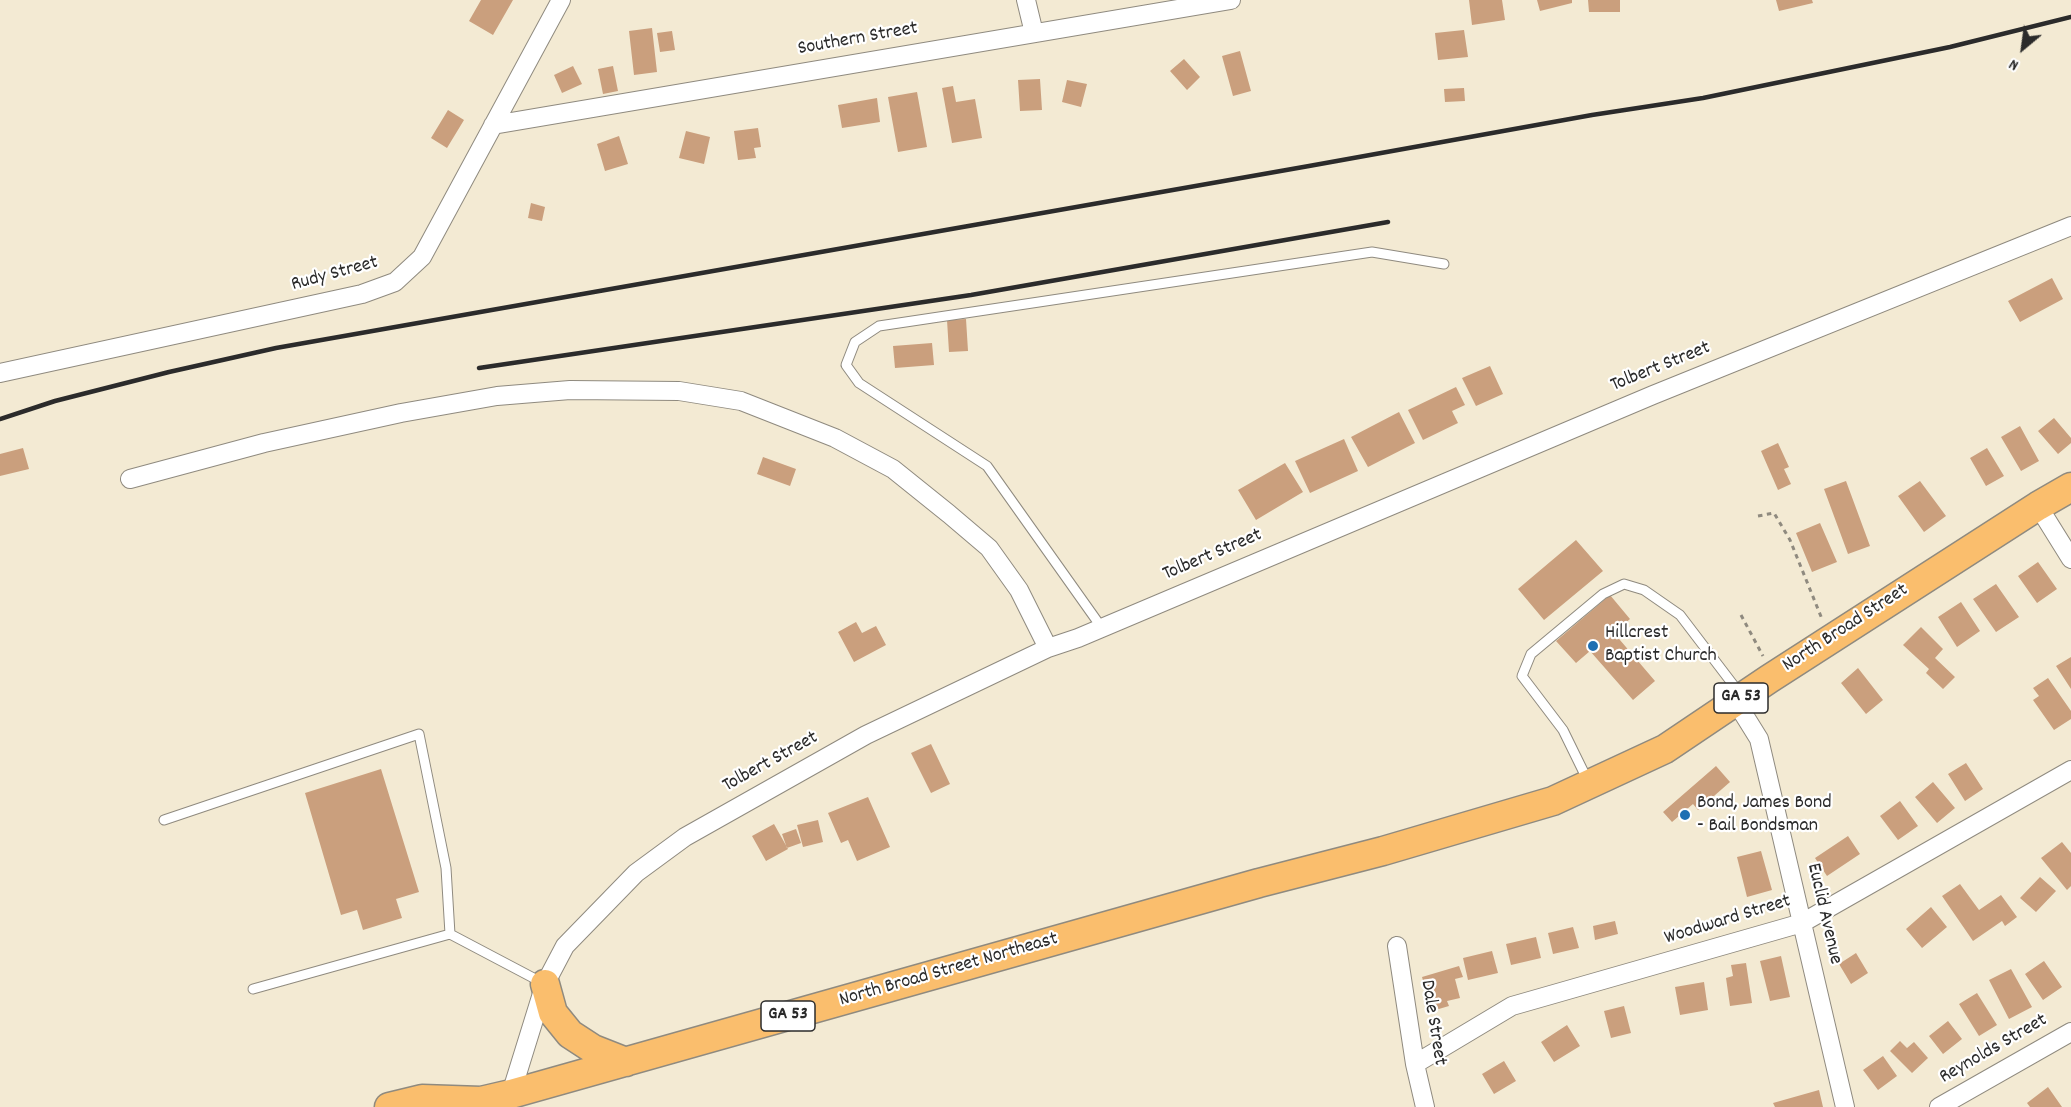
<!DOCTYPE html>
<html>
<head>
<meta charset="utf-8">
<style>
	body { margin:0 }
	#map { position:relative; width:2071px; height:1107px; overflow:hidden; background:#f3ead3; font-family:Dekko,sans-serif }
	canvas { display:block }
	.north { position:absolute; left:1993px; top:18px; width:60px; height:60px; -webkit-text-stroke:4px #fff; paint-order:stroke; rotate:209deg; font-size:16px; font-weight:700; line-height:24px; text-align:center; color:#2b2b2b }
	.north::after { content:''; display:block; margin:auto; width:21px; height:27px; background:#2b2b2b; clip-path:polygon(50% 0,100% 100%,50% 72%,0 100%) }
</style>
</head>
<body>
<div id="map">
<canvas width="2071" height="1107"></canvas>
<div class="north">N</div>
</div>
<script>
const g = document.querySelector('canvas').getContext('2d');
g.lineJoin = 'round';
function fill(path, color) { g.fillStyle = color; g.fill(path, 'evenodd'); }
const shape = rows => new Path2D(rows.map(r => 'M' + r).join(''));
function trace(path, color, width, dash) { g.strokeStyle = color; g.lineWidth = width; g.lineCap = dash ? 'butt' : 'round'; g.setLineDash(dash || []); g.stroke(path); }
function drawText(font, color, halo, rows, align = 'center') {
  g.font = font + ' Dekko,sans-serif'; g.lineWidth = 4.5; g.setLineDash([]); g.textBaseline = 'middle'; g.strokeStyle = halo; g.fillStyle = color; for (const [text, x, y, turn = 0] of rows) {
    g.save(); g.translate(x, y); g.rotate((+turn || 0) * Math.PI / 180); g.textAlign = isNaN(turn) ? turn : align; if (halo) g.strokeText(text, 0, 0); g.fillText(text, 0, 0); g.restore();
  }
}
const building = shape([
	[481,0,513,0,493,35,469,21],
	[1469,0,1502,0,1505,20,1472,25],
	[1537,0,1572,0,1572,3,1540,11],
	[1588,0,1620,0,1620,12,1589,12],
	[1776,0,1812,0,1813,3,1779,11],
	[652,28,657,72,634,75,629,31],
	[1464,30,1468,57,1438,60,1435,33],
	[672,31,675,50,660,52,657,33],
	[1240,51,1251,91,1233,96,1222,56],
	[1184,59,1200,77,1187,90,1170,71],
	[573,66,582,84,562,93,554,75],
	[613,66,618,91,603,94,598,69],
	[1040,79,1042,110,1020,111,1018,80],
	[1067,80,1087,84,1081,107,1062,102],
	[953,86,956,102,975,99,982,138,952,143,942,88],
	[1464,88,1465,101,1445,102,1444,89],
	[917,92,927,147,898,152,888,97],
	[877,98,880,122,842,128,838,105],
	[448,110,464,120,447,148,431,138],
	[758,128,761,147,754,148,756,158,738,160,734,131],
	[686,131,710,137,704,164,679,158],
	[619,136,628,164,605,171,597,144],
	[531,203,545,207,542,221,528,218],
	[2052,278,2063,299,2020,322,2008,301],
	[966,319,968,351,949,352,947,320],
	[932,343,934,365,895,368,893,346],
	[1490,366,1503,394,1476,406,1462,378],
	[1456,387,1465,405,1452,411,1458,423,1423,440,1408,410],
	[1399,412,1415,443,1368,467,1351,437],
	[2054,418,2071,438,2071,443,2058,454,2038,431],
	[2020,426,2039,461,2021,471,2001,437],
	[1344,439,1358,471,1310,493,1295,461],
	[1778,443,1789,467,1784,469,1791,484,1778,490,1761,451],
	[23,448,29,469,0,476,0,454],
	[1987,448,2004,476,1986,486,1970,458],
	[763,457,796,469,790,486,757,474],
	[1285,463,1303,492,1256,520,1238,490],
	[1846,481,1870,546,1848,554,1824,489],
	[1920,481,1946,516,1924,532,1898,496],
	[1820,523,1837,562,1812,572,1796,533],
	[1576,540,1603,571,1544,620,1518,589],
	[2038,562,2057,589,2037,603,2018,576],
	[1996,584,2019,617,1996,632,1973,599],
	[1610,595,1630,619,1614,633,1655,681,1633,700,1590,651,1576,663,1556,641],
	[1961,602,1980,631,1957,647,1938,617],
	[856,622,862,633,876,626,886,645,854,662,838,632],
	[1921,627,1943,649,1935,658,1955,677,1943,689,1926,673,1929,669,1903,645],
	[2071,657,2071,689,2056,666],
	[1858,668,1883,700,1866,714,1841,683],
	[2048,678,2071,711,2071,719,2054,730,2033,700,2039,696,2033,688],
	[931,744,950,784,931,793,911,753],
	[1966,763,1983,789,1965,801,1948,774],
	[1716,766,1730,782,1698,810,1693,804,1672,822,1663,812],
	[381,769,419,892,396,899,402,918,363,930,357,910,341,915,305,793],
	[1933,782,1955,808,1937,823,1915,797],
	[868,797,890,847,857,861,848,840,841,843,828,813],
	[1900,801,1918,826,1898,840,1880,816],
	[818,820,823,842,803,847,797,825],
	[774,824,788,849,766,861,752,836],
	[796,829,801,843,787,848,782,834],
	[1848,836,1860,854,1827,876,1815,858],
	[2062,842,2071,853,2071,886,2067,890,2041,858],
	[1761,851,1772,890,1747,897,1737,857],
	[2040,877,2056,891,2036,912,2020,898],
	[1960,884,1979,910,2001,895,2017,917,2005,926,2002,921,1973,941,1942,896],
	[1931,907,1947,927,1922,948,1906,929],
	[1615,921,1618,934,1595,940,1593,926],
	[1573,927,1579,948,1553,954,1548,933],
	[1536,937,1541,958,1511,965,1506,944],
	[1492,951,1498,973,1468,980,1463,958],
	[1856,953,1868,973,1851,984,1839,964],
	[1781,956,1790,997,1770,1001,1760,961],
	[2044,961,2062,987,2043,1000,2025,974],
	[1746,963,1752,1003,1730,1006,1726,978,1733,976,1731,965],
	[1459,966,1463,977,1455,979,1460,998,1447,1001,1449,1006,1432,1011,1422,977],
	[2011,969,2032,1007,2009,1019,1989,980],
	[1704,982,1708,1010,1680,1015,1675,987],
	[1977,993,1997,1025,1979,1036,1959,1004],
	[1624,1006,1631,1033,1611,1038,1604,1011],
	[1948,1021,1962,1039,1943,1054,1929,1036],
	[1567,1025,1580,1046,1554,1062,1541,1042],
	[1900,1041,1907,1048,1914,1042,1928,1058,1912,1073,1890,1051],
	[1883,1056,1897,1076,1878,1090,1863,1070],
	[1504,1061,1516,1081,1494,1094,1482,1074],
	[2048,1087,2062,1107,2030,1107,2027,1103],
	[1819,1090,1823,1107,1775,1107,1773,1103]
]);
const path = shape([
	[1758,516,1774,513,1790,540,1822,619],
	[1741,615,1763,656]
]);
const service = shape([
	[1102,628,987,466,859,383,846,365,855,342,879,326,1372,252,1444,264],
	[1588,781,1563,730,1522,676,1531,654,1603,594,1624,584,1644,590,1680,615,1741,695],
	[164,820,419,734,446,868,450,934],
	[253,989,450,934,543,983]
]);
const minor = shape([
	[1026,0,1034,33],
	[493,125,1231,0],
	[0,373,362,294,395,282,422,257,561,0],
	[130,479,264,443,401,413,497,396,570,390,679,391,741,401,835,438,893,469,949,514,989,548,1019,590,1048,648],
	[2038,506,2071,559],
	[1736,702,1759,739,1845,1107],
	[1397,946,1415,1064,1425,1107],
	[1415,1064,1512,1006,1802,923,2071,770],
	[509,1100,545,984,565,946,636,873,685,837,866,735,1048,648,1078,638,1653,395,2071,226],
	[1939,1107,2071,1032]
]);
const primary = shape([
	[545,984,553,1013,570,1034,593,1049,626,1062],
	[389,1107,422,1099,481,1101,511,1094,1259,883,1383,851,1553,801,1665,749,1769,679,2038,506,2071,487]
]);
const rail = shape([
	[479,368,971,295,1388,222],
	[0,419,55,401,169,372,276,348,1309,166,1592,115,1703,98,1950,47,2071,17]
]);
const markers = [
	[1593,646,6,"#1f6fb2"],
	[1685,815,6,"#1f6fb2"]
];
const shields = [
	[1741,698,54],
	[788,1016,54]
];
const shieldNames = [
	["GA 53",1741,698],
	["GA 53",788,1016]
];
const streetNames = [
	["Southern Street",858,40,-10],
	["Rudy Street",335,275,-15],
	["Tolbert Street",1661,368,-22],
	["Tolbert Street",1213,556,-23],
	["North Broad Street",1846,629,-33],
	["Tolbert Street",771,763,-29],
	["Euclid Avenue",1823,914,77],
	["Woodward Street",1728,921,-17],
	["North Broad Street Northeast",949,971,-16],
	["Dale Street",1432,1023,81],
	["Reynolds Street",1994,1050,-30]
];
const poiNames = [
	["Hillcrest",1605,634],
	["Baptist Church",1605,657],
	["Bond, James Bond",1697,804],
	["- Bail Bondsman",1697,827]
];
fill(building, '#ca9f7d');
trace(service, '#8f8a7f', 11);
trace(minor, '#8f8a7f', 20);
trace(primary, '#8f8a7f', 31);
trace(path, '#8f8a7f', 3, [4.5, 4.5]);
trace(service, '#fff', 9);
trace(minor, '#fff', 18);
trace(primary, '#fabe6d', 28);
trace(rail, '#2b2b2b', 4.5);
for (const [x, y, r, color] of markers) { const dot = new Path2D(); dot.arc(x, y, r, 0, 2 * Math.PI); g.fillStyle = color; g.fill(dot); trace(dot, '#fff', 2); }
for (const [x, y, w] of shields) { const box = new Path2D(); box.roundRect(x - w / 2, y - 15, w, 30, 4.5); g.fillStyle = '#fff'; g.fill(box); trace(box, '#2b2b2b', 1.5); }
drawText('bold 18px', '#2b2b2b', null, shieldNames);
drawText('20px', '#2b2b2b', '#fff', streetNames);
drawText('20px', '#2b2b2b', '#fff', poiNames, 'left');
</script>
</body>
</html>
